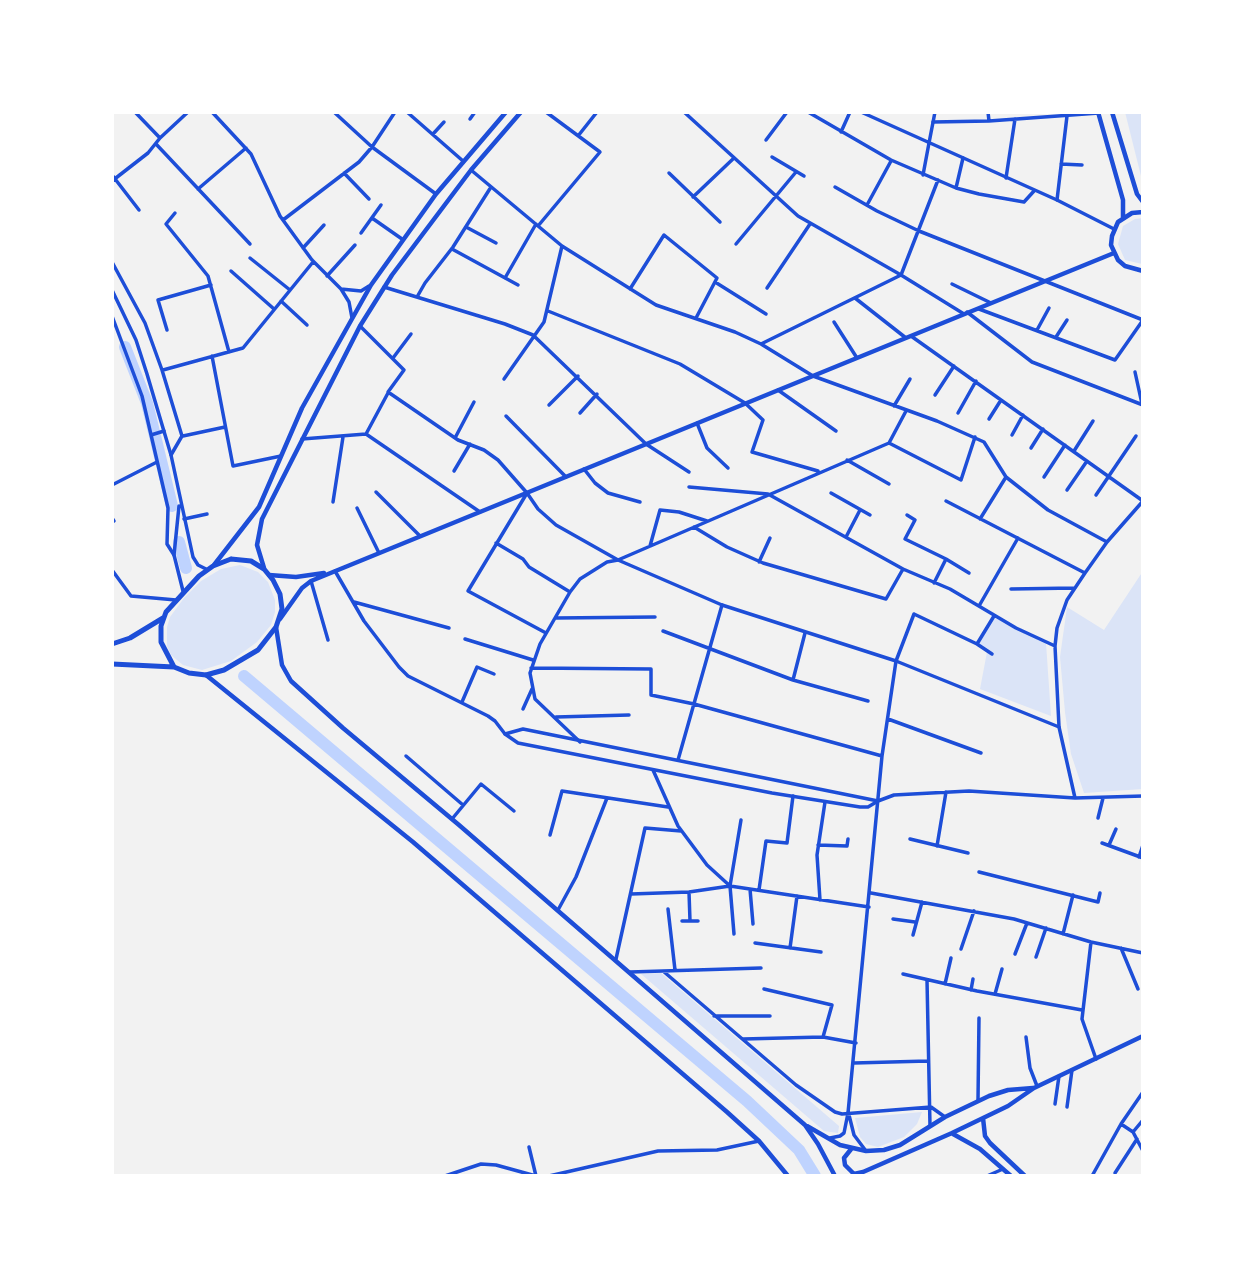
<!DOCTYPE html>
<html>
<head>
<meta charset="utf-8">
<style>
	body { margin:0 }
	#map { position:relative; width:1255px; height:1288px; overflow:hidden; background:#f2f2f2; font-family:Cabin,sans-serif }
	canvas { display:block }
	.frame { position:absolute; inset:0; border:114px solid #fff; pointer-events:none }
</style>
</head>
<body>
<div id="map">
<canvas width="1255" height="1288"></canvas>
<div class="frame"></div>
</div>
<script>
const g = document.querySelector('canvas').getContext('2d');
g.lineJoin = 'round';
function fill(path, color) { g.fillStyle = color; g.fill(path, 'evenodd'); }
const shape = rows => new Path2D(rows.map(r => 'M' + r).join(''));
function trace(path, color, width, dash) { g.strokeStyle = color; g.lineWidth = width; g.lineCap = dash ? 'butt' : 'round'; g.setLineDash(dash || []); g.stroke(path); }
const green = shape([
	[1125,112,1143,112,1143,184],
	[1143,218,1143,264,1142,264,1125,260,1118,244,1123,226,1135,219],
	[240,565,258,572,268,582,275,600,275,612,271,625,257,642,231,661,202,670,183,665,171,655,167,646,167,627,170,617,184,598,201,581,221,569],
	[1143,571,1143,789,1084,793,1071,754,1065,712,1060,657,1067,607,1104,630],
	[994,617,1046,643,1051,716,980,689,987,652,979,644],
	[661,973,839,1126,838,1133,824,1131,641,974],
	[922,1112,917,1124,904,1137,878,1147,866,1144,860,1137,855,1118]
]);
const river = shape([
	[125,347,147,403,172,506],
	[179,542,186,568],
	[244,676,747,1101,799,1150,815,1176]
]);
const minor = shape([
	[135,112,160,138],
	[212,112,251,154,280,216,312,260,341,289,349,302,352,318],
	[407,112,463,161],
	[684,112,798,216,901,275,964,314],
	[808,112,891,160,956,188,979,194,1024,202,1034,191],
	[988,112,989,121],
	[335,113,372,147,436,194],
	[470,119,475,112],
	[933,122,989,121,1099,113],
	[841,132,850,112],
	[433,134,444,122],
	[578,136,597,112],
	[766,140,787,112],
	[156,144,250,244],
	[772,157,804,176],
	[1061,164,1082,165],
	[471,170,562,246,656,305,735,332,761,344,813,376,937,421,984,442,1006,477,1048,510,1107,542],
	[344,173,369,199],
	[669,173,720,222],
	[112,175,139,210],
	[923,175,929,143],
	[1006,178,1015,119],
	[112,181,148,153,160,138,188,112],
	[835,187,877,211,919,231,1143,320],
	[956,188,963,158],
	[198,189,246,148],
	[693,197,734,158],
	[1057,200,1067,116],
	[867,205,891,161],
	[175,213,166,224,208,276,229,352],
	[372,218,402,239],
	[283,220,359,162,372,147,395,112],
	[538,226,600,152,546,112],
	[466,227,496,243],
	[361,233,381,205],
	[736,244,796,172],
	[303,248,324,225],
	[452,249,518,285],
	[250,258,290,290],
	[112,262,145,323,162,370,182,436,171,455],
	[231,271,274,309],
	[327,276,355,245],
	[505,278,536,224],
	[715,282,766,314],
	[952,284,991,303],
	[384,287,505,324,533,335,646,444,689,472],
	[767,288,810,224],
	[341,289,361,291,369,286],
	[630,289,664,235,717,278,696,318],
	[417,297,425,283,453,247,491,187],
	[855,298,906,338],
	[281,301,307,325],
	[979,309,1115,360,1143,320],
	[548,311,680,364,745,403,763,420,752,452,818,471],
	[967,312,1032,362,1143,405],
	[112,316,142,396,168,508,167,544,174,555],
	[834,322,857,358],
	[360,326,404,370,388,392,458,440,484,450,498,460,527,493,468,591,546,633],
	[167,330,158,300,211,285],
	[1037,330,1049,308],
	[911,336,1143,501],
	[1056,337,1067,320],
	[761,344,901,275,938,180],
	[212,356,233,466,281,456],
	[393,358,411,334],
	[163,370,243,348,313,262],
	[1135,372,1142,404],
	[504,379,544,322,562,246],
	[778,390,836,431],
	[935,395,954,366],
	[549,405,578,376],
	[894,406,910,379],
	[580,413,597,394],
	[958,413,976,381],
	[506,416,566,477],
	[989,419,1001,400],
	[697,423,707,448,728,468],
	[366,434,480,512],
	[366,434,388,393],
	[151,435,164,431],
	[1012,435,1023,415],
	[183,436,225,427],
	[455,438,474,402],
	[302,439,366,434],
	[889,443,961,480,975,437],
	[1031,448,1043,429],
	[1074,451,1093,421],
	[847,460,889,484],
	[584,469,595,483,608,493,640,502],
	[454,471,470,444],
	[1044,477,1065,445],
	[112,485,157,462],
	[689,487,768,494,903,569,950,589,1016,628,1055,646],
	[1067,490,1087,461],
	[376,492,420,536],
	[831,493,870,515],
	[1096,495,1136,436],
	[946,501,1085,573],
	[333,502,343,437],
	[357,508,379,553],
	[907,515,915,520,905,539,946,559],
	[112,518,114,521],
	[184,519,207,514],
	[980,519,1006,477],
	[694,527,727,547,763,563,886,599,903,569],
	[846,537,860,510],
	[496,543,523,559,529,567,570,592],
	[650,546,660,510,679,512,707,521],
	[759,562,770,538],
	[112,570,131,596,176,600],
	[335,571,364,621,399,667,408,676,488,716,495,721,505,734],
	[311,581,328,640],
	[934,583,946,559,969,573],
	[1011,589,1075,588],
	[354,602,449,628],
	[979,606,1018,538],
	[556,618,655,617],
	[663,631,793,680,868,701],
	[465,639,533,660],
	[977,644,994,616],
	[531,668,651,669,651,695,694,704,882,756],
	[793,680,805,633],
	[462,702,477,667,494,674],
	[523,709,532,689],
	[556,717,629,715],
	[888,719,981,753],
	[580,742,535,699,530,673,540,644,570,592,580,579,607,562,618,560,889,443,906,411],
	[406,756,463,805],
	[678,760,722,605],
	[653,770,678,826,707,865,730,886],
	[1075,798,1059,727,1055,646,1057,628,1067,600,1085,573,1107,542,1143,501],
	[878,801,894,795,969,791,1075,798,1143,796],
	[1098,818,1103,798],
	[452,819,481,784,514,811],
	[550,835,562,791,668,807],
	[910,839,968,853],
	[1102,843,1143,858],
	[818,845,847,846,848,839],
	[1109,845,1116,829],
	[937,846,946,792],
	[1139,857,1143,845],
	[979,872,1098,902,1100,893],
	[750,889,753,924],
	[759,890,766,841,787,843,793,796],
	[689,892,690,921],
	[871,893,1014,919,1091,942,1143,953],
	[631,894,689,892,730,886,869,907],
	[820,900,817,855,825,802],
	[668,909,675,970],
	[558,910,576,877,607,798],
	[893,919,915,922],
	[682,921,698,921],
	[734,934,730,886,741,820],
	[1063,934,1073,895],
	[913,935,922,902],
	[1091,942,1082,1019,1096,1059],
	[755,943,821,952],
	[790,948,797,896],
	[1121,948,1138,989],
	[961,949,974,911],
	[1015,954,1027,923],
	[1036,957,1046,928],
	[616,959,645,828,681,831],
	[663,971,796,1085,835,1112,842,1114,931,1107],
	[630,972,761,968],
	[903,974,977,991,1082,1010],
	[927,980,930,1126],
	[945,984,951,958],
	[764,989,832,1005,823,1037],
	[971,990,973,979],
	[995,994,1002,969],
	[714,1016,770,1016],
	[1026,1037,1030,1068,1037,1086],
	[743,1039,823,1037,856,1043],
	[854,1063,928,1061],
	[978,1100,979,1018],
	[1055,1104,1059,1076],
	[931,1107,945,1117],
	[1067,1107,1072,1070],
	[849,1115,854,1135,866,1151],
	[1121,1124,1133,1132,1143,1151],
	[1133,1132,1143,1120],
	[830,1138,840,1136,844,1133,848,1113,882,756,896,661,914,614,977,644,992,654],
	[529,1147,536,1176],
	[1115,1173,1137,1139],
	[445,1176,481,1164,496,1165,536,1176,549,1176,658,1151,717,1150,759,1141],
	[987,1176,1003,1169],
	[1092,1176,1121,1124,1143,1092]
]);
const tertiary = shape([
	[861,112,1057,200,1114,229],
	[929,143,935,112],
	[112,290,136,340,147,374,171,455,193,557,198,565,206,569],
	[527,493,538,509,556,525,618,560,722,605,896,661,1059,727],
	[179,506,174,555,183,591],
	[505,734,518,743,772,793,860,807,868,807,878,801],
	[505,734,523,729,878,801]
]);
const secondary = shape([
	[1098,112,1123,200,1123,217],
	[1112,112,1137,194,1143,202],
	[1143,212,1132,213,1118,222,1112,236,1111,245,1118,260,1125,266,1143,271],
	[214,565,259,507,302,408,371,285,436,194,506,112],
	[264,568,257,545,262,519,360,326,392,275,471,170,521,112],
	[269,575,296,577,324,573],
	[280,619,302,588,311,581,1114,253],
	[276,627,282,665,291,681,343,728,459,825,805,1125,818,1144,835,1176],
	[206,675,413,842,727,1112,759,1141,788,1176],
	[983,1118,985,1136,990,1143,1025,1176],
	[807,1126,840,1145,866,1151,884,1150,900,1145,945,1117,989,1096,1008,1090,1033,1088],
	[953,1134,980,1149,1011,1176],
	[852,1148,844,1158,845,1165,854,1174,863,1172,952,1133,1008,1106,1034,1088,1143,1036]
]);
const trunk = shape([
	[231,559,251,561,264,569,273,580,280,594,282,609,276,627,258,650,224,670,206,675,189,673,174,667,161,642,161,626,166,612,199,576,213,566,231,559],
	[112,644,130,638,163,618],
	[112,664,174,667]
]);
fill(green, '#dbe4f7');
trace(river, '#bfd3fe', 12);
trace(minor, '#1d4ed8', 3.5);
trace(tertiary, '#1d4ed8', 3.5);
trace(secondary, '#1d4ed8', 4.5);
trace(trunk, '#1d4ed8', 5);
</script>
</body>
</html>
